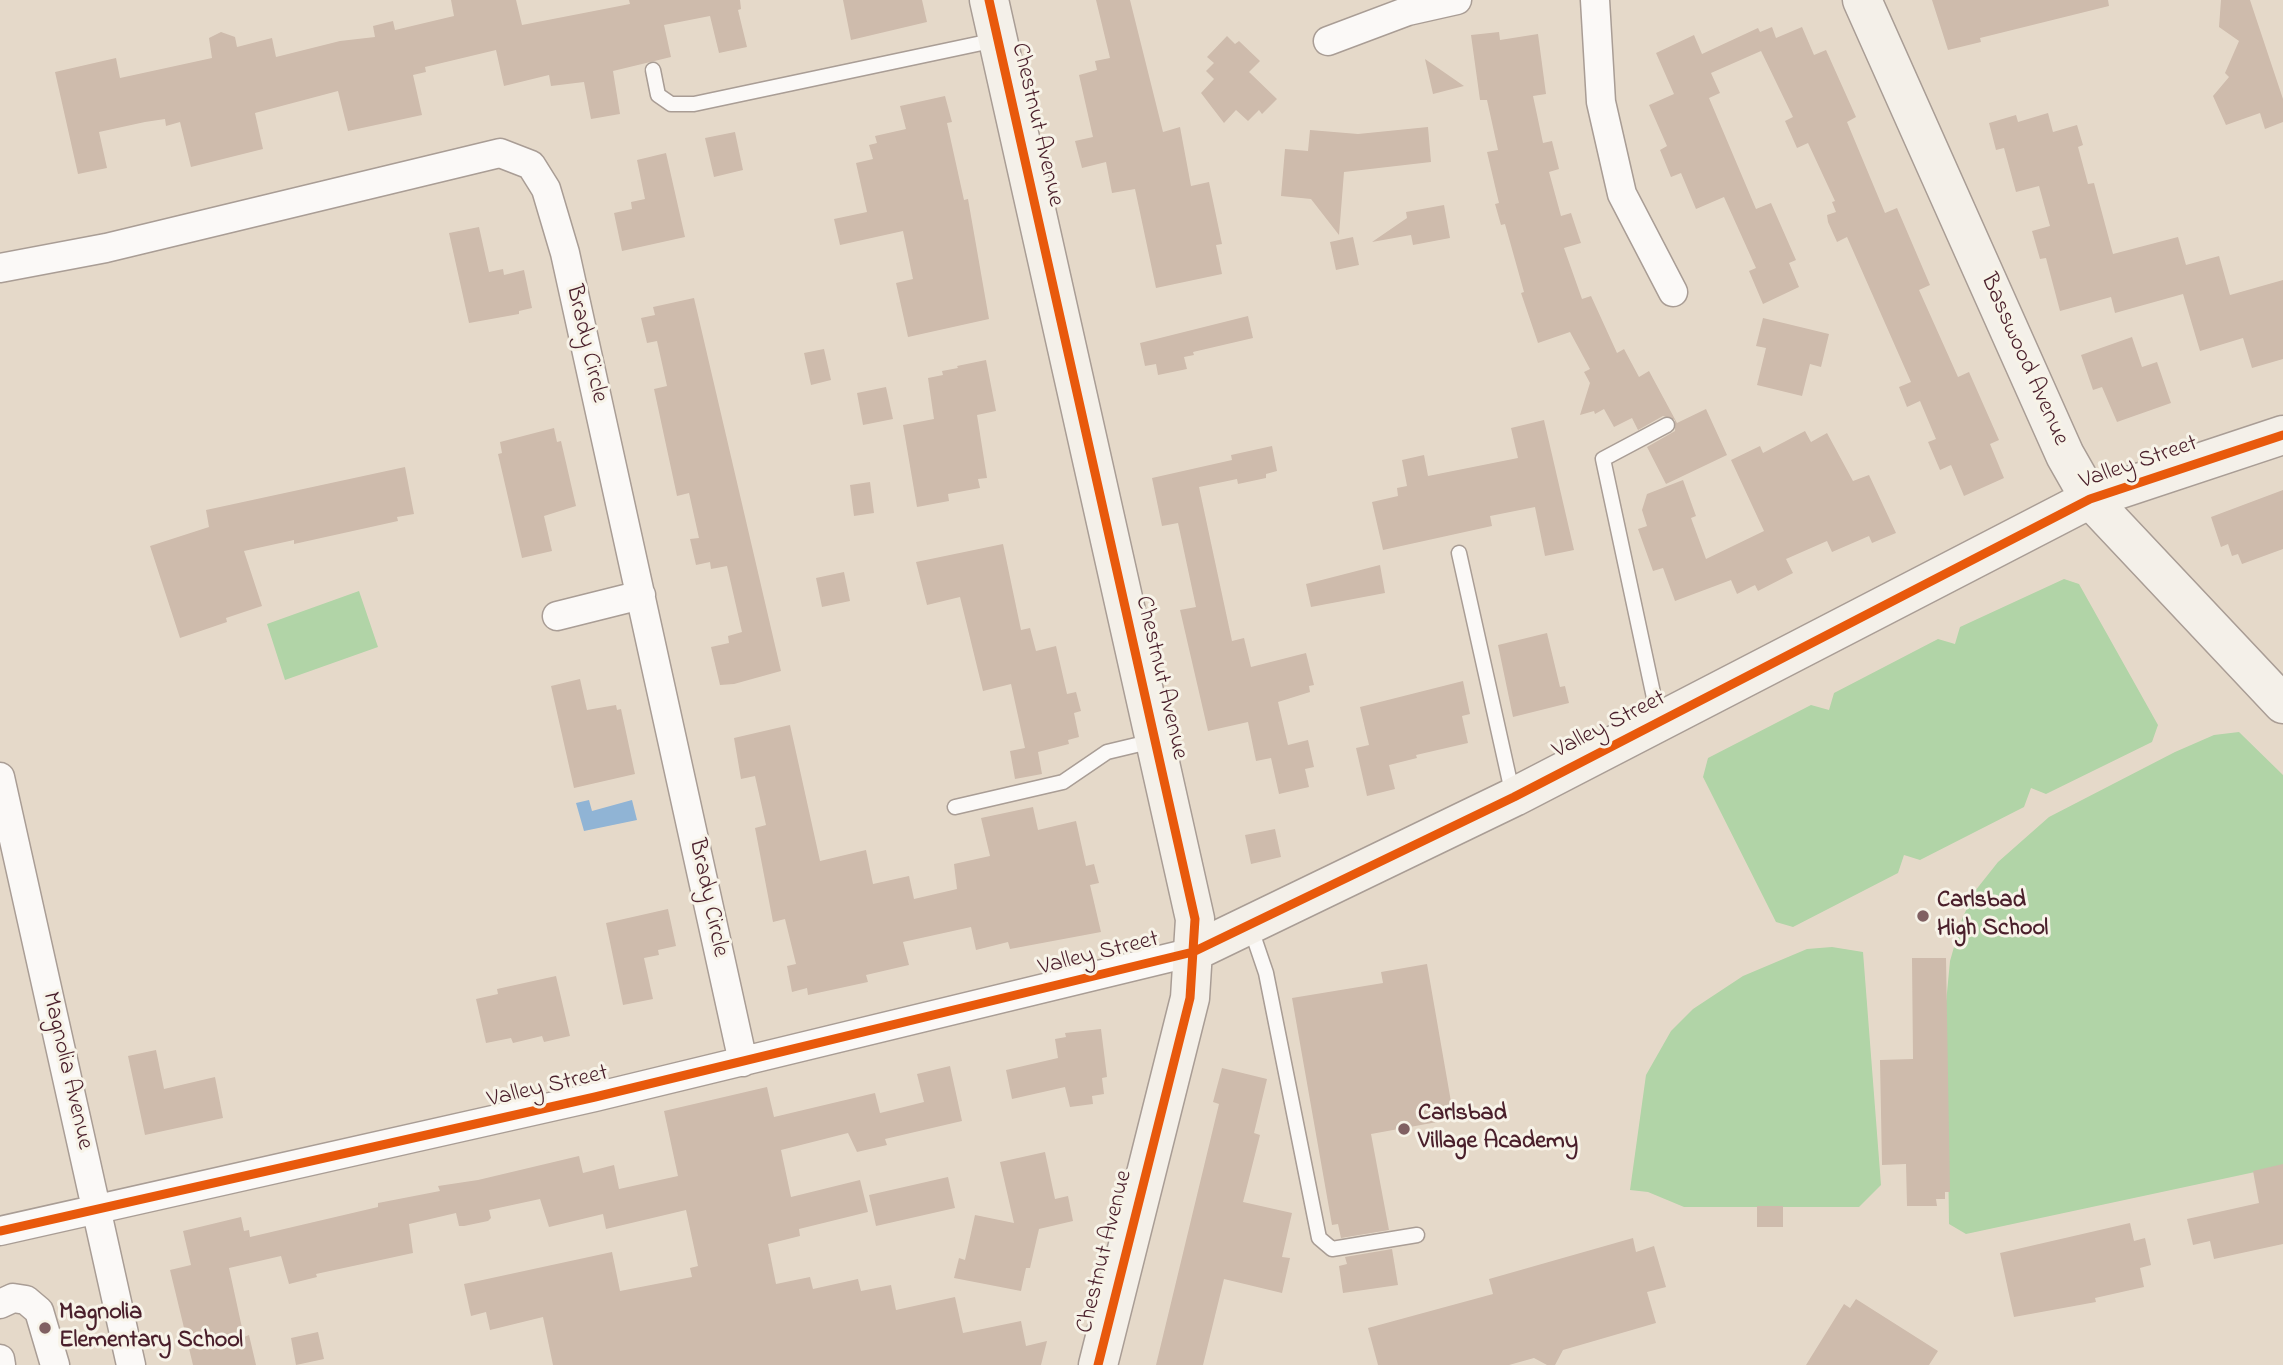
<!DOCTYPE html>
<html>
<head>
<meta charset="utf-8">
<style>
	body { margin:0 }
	canvas { display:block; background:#e5d9c9 }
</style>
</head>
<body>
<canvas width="2283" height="1365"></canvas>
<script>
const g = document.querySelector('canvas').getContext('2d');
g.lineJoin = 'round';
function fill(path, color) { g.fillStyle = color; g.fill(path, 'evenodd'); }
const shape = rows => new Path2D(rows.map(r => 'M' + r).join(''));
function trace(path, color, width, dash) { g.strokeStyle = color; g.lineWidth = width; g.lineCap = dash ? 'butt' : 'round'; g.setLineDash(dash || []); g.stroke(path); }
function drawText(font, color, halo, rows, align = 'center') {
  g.font = font + ' "Indie Flower",sans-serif'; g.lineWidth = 6; g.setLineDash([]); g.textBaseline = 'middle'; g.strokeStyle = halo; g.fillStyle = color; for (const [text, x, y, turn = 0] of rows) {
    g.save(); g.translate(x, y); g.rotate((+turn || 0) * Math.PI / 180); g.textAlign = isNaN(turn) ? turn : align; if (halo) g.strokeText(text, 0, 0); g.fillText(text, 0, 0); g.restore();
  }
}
const green = shape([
	[2064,579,2079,584,2158,725,2152,742,2046,794,2031,788,2024,807,1920,860,1904,855,1898,873,1793,927,1776,922,1703,777,1708,758,1811,705,1829,710,1834,693,1938,639,1955,644,1960,627],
	[359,591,378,647,285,680,267,624],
	[2239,732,2283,775,2283,1166,1966,1234,1949,1224,1946,1003,1950,961,1962,919,1975,891,1998,862,2049,817,2175,752,2214,735],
	[1832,947,1863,952,1881,1185,1859,1207,1684,1207,1648,1192,1630,1190,1646,1075,1671,1031,1693,1009,1743,976,1807,949]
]);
const water = shape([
	[589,800,592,811,632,800,637,820,584,831,576,803]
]);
const building = shape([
	[451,0,516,0,522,25,630,4,629,0,740,0,741,9,738,10,747,47,719,53,710,16,664,25,671,57,613,71,620,114,591,119,584,82,551,86,549,75,504,86,496,50,425,67,426,72,413,75,422,115,348,131,338,91,255,113,263,149,191,167,180,122,166,126,165,119,145,122,99,132,107,168,78,174,55,72,116,58,120,78,212,58,209,38,221,32,235,37,237,47,272,38,276,57,340,41,375,37,373,26,393,21,395,30,454,16],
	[843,0,922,0,927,22,851,40],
	[1096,0,1130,0,1163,132,1180,127,1191,186,1209,182,1222,244,1216,245,1222,274,1156,288,1135,189,1112,193,1106,162,1082,168,1075,141,1093,137,1079,75,1097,70,1095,61,1110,58],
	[1932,0,2108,0,2109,6,1980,38,1981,42,1948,50],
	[2221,0,2250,0,2283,99,2283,122,2265,129,2260,113,2226,125,2213,96,2229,77,2225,73,2239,41,2219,27],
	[1772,27,1776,38,1802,27,1814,55,1826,50,1856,117,1847,122,1885,213,1897,208,1930,285,1919,290,1958,377,1969,372,1999,440,1990,444,2004,478,1964,496,1951,465,1940,470,1928,442,1936,439,1920,401,1907,407,1899,387,1911,382,1847,237,1837,242,1828,222,1827,215,1836,212,1832,202,1835,201,1808,143,1797,148,1785,121,1793,117,1761,51,1711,73,1720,93,1709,98,1756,209,1771,203,1796,260,1789,263,1799,287,1763,304,1749,271,1756,268,1724,197,1696,209,1681,173,1671,177,1660,150,1667,146,1649,105,1674,94,1656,53,1694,35,1702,54,1758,28,1760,32],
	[1499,32,1500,40,1538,34,1546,94,1533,96,1543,143,1552,141,1559,169,1549,172,1561,216,1571,213,1581,243,1564,248,1582,299,1591,296,1617,353,1624,349,1639,377,1649,371,1677,423,1706,409,1727,455,1666,484,1647,447,1675,431,1675,420,1663,416,1638,430,1632,418,1614,427,1604,409,1595,414,1594,411,1580,415,1590,383,1584,372,1590,369,1570,332,1538,343,1521,293,1524,292,1505,224,1501,225,1495,204,1499,203,1487,152,1498,150,1487,100,1480,100,1471,35],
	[1227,36,1235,44,1239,41,1260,61,1249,72,1277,99,1262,114,1259,110,1248,121,1236,110,1224,123,1201,93,1214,79,1206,71,1214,63,1207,57],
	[1425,59,1464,86,1433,94],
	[945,96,952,122,947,123,964,200,968,199,989,319,908,337,896,283,913,279,903,231,840,245,834,219,867,212,856,163,873,159,869,145,877,143,875,136,906,129,900,106],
	[2048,113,2053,132,2077,125,2083,145,2078,147,2088,184,2094,183,2113,254,2178,237,2186,265,2219,256,2230,295,2283,280,2283,359,2252,368,2243,338,2200,351,2183,294,2115,313,2111,297,2060,311,2046,258,2040,259,2032,231,2050,226,2039,186,2016,192,2004,148,1996,150,1989,123,2016,115,2018,122],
	[1428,127,1431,162,1344,172,1339,235,1311,199,1281,196,1285,149,1308,151,1310,130,1358,134],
	[735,132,743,170,714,177,705,138],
	[666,153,685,237,622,251,614,213,632,209,631,202,645,199,637,160],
	[1444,205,1450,238,1413,245,1411,235,1372,242,1407,218,1406,212],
	[479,227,489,272,503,269,504,275,524,270,532,308,519,311,519,314,469,323,449,233],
	[1353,237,1359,265,1336,270,1330,242],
	[694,298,781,671,734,684,720,685,711,647,729,643,728,636,742,632,727,566,711,569,710,562,696,565,690,539,699,538,689,493,677,496,654,389,667,386,657,341,647,343,641,318,655,315,653,307],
	[1248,316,1253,338,1193,352,1194,355,1184,357,1187,369,1158,375,1156,364,1145,366,1140,343],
	[1763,318,1829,334,1821,367,1810,364,1802,396,1757,385,1766,348,1756,346],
	[2132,337,2142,367,2157,362,2171,403,2117,422,2102,387,2093,390,2081,355],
	[824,349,831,380,811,385,804,353],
	[986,360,996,411,977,415,987,478,978,479,980,488,948,494,949,501,917,507,903,425,934,419,928,378,943,375,942,371,958,368,957,366],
	[886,387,893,419,863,425,857,393],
	[1544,420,1574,550,1545,556,1535,507,1490,516,1492,526,1383,550,1372,502,1398,496,1397,488,1407,486,1402,460,1424,455,1428,476,1518,458,1511,428],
	[554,428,557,442,561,441,576,506,544,516,552,551,522,558,498,454,502,453,500,442],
	[1805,431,1811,442,1827,433,1853,481,1869,475,1896,533,1872,543,1869,536,1832,552,1827,541,1786,559,1793,573,1758,591,1755,585,1737,594,1731,580,1675,601,1663,568,1653,571,1638,529,1647,526,1642,510,1647,494,1683,480,1696,516,1691,518,1706,559,1764,531,1731,460,1760,446,1763,453],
	[1272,446,1277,471,1266,474,1266,478,1238,484,1237,479,1199,487,1232,641,1244,638,1251,667,1306,653,1314,685,1309,686,1310,692,1278,702,1288,745,1308,740,1314,767,1305,769,1309,787,1279,794,1271,758,1256,761,1248,722,1208,731,1180,610,1196,607,1178,523,1162,526,1152,478,1232,460,1231,455],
	[405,467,414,514,397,517,398,521,294,544,294,540,244,551,262,606,226,618,227,622,180,638,150,546,209,527,206,510],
	[870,482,874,513,854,516,850,485],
	[2283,490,2283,549,2242,564,2238,554,2232,556,2228,544,2221,547,2211,517],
	[1003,544,1021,630,1030,628,1036,651,1056,646,1067,694,1076,692,1081,711,1074,713,1079,737,1068,740,1069,744,1038,752,1042,774,1015,779,1010,751,1025,748,1011,684,983,691,960,597,927,605,916,562],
	[1380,565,1385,593,1311,607,1306,584],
	[844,572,850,601,822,607,816,578],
	[1547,633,1560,687,1565,686,1569,703,1513,717,1498,645],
	[580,679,587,710,616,705,617,710,621,709,635,774,574,788,551,686],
	[1463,681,1470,714,1462,716,1468,743,1416,755,1417,758,1389,765,1395,789,1367,796,1356,748,1369,745,1360,707],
	[790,725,820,861,866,850,873,884,909,876,914,899,957,889,954,864,990,856,981,818,1033,807,1038,830,1076,821,1086,866,1094,864,1099,883,1090,885,1101,932,1010,949,1008,942,976,950,971,927,903,942,909,965,866,975,868,982,808,995,807,988,792,992,787,966,796,964,785,919,773,922,755,828,766,825,755,776,741,779,734,738],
	[1275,829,1281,857,1251,864,1245,835],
	[668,909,676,946,658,950,659,955,644,958,653,999,623,1005,606,923],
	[1912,958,1946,958,1950,1192,1945,1192,1945,1199,1936,1199,1937,1206,1907,1206,1906,1164,1882,1165,1880,1060,1913,1059],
	[1427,964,1454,1119,1371,1134,1389,1230,1341,1238,1338,1224,1332,1225,1292,998,1383,983,1381,972],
	[556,976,570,1036,544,1042,542,1036,513,1043,511,1038,486,1043,476,999,498,994,497,989],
	[1101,1029,1107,1077,1102,1078,1104,1094,1092,1096,1093,1104,1070,1107,1065,1087,1012,1099,1006,1070,1058,1058,1055,1039,1066,1037,1065,1033],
	[156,1050,164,1089,215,1077,223,1118,145,1135,128,1056],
	[950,1066,962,1121,885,1139,887,1145,857,1152,848,1133,781,1150,791,1197,860,1180,868,1212,799,1229,800,1236,768,1244,776,1284,810,1277,813,1289,858,1279,861,1291,891,1285,896,1310,955,1297,963,1333,1021,1321,1026,1346,1047,1341,1041,1365,553,1365,543,1317,490,1330,486,1312,471,1316,464,1284,612,1252,620,1291,692,1277,690,1268,698,1266,686,1210,606,1229,603,1214,549,1227,540,1199,489,1210,491,1218,488,1221,464,1226,459,1226,456,1213,409,1224,413,1253,316,1274,317,1277,289,1284,281,1256,229,1268,244,1337,249,1335,256,1365,193,1365,170,1270,191,1265,183,1231,241,1217,244,1231,249,1230,250,1237,378,1207,378,1203,440,1191,438,1186,478,1180,579,1156,583,1173,614,1165,619,1189,678,1176,664,1111,767,1087,774,1117,875,1093,880,1113,924,1102,917,1074],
	[1222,1068,1267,1079,1254,1133,1260,1135,1243,1202,1292,1213,1282,1257,1290,1258,1282,1293,1224,1279,1203,1365,1156,1365,1219,1104,1213,1102],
	[1045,1152,1055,1199,1068,1196,1073,1221,1039,1229,1030,1268,1026,1268,1021,1291,954,1278,959,1258,965,1260,975,1215,1014,1223,1000,1162],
	[2283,1164,2283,1244,2214,1259,2210,1241,2193,1245,2187,1219,2259,1203,2253,1171],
	[948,1177,955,1208,876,1226,869,1195],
	[1757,1206,1783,1206,1783,1227,1757,1227],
	[2130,1223,2134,1241,2145,1238,2151,1265,2140,1268,2144,1287,2095,1298,2096,1302,2014,1317,2000,1253],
	[1633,1238,1636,1252,1654,1246,1666,1287,1647,1292,1656,1323,1563,1350,1555,1365,1547,1365,1534,1358,1509,1365,1378,1365,1368,1328,1493,1294,1489,1279],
	[1392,1249,1398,1285,1343,1293,1339,1266,1347,1264,1345,1257],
	[1856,1299,1938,1351,1929,1365,1806,1365,1844,1304,1850,1308],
	[318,1332,324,1359,296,1365,291,1338]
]);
const lane = shape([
	[653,70,658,95,671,104,694,104,996,40],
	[1459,553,1513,796],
	[1659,721,1603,459,1667,425],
	[955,807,1063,782,1107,752,1153,741],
	[1250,926,1266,973,1319,1238,1332,1249,1417,1235]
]);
const street = shape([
	[1595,0,1601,102,1622,194,1673,292],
	[1328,41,1408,11,1457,0],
	[0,268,106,248,500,153,531,165,546,189,565,253,743,1062],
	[557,616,641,595],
	[0,777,131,1365],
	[0,1231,595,1097,1193,952],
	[0,1304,13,1298,26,1300,39,1311,55,1365],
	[0,1359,1,1365]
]);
const secondary = shape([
	[989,0,1195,919,1190,998,1098,1365],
	[1862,0,2065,455,2090,499,2283,704],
	[1193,952,1514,797,2090,499,2283,435]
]);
const cycleway = shape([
	[989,0,1195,919,1190,998,1098,1365],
	[0,1231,595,1097,1193,952,1514,797,2090,499,2283,435]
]);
const markers = [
	[1923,916,7,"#806062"],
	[1404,1129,7,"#806062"],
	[45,1328,7,"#806062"]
];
const streetNames = [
	["Chestnut Avenue",1036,125,77],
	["Brady Circle",585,344,77],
	["Basswood Avenue",2023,360,66],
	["Valley Street",2139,464,-19],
	["Chestnut Avenue",1160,678,77],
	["Valley Street",1610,726,-27],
	["Brady Circle",707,898,78],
	["Valley Street",1099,955,-14],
	["Magnolia Avenue",66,1071,77],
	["Valley Street",548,1088,-13],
	["Chestnut Avenue",1106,1252,-76]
];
const poiNames = [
	["Carlsbad",1937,902],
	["High School",1937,930],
	["Carlsbad",1418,1115],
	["Village Academy",1418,1143],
	["Magnolia",59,1314],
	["Elementary School",59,1342]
];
fill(green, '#b1d4a7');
fill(water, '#90b4d5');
fill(building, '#cebbac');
trace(lane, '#a99d95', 17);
trace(street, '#a99d95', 31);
trace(secondary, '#a99d95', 41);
trace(lane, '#fbf9f7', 14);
trace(street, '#fbf9f7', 28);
trace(secondary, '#f4f0e9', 38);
trace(cycleway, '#e8590c', 9);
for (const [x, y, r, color] of markers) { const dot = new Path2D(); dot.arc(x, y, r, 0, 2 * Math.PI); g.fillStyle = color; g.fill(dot); trace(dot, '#f7f3e8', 2.5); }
drawText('24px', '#4a1f2b', '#f7f3e8', streetNames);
drawText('bold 24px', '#4a1f2b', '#f7f3e8', poiNames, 'left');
</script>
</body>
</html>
